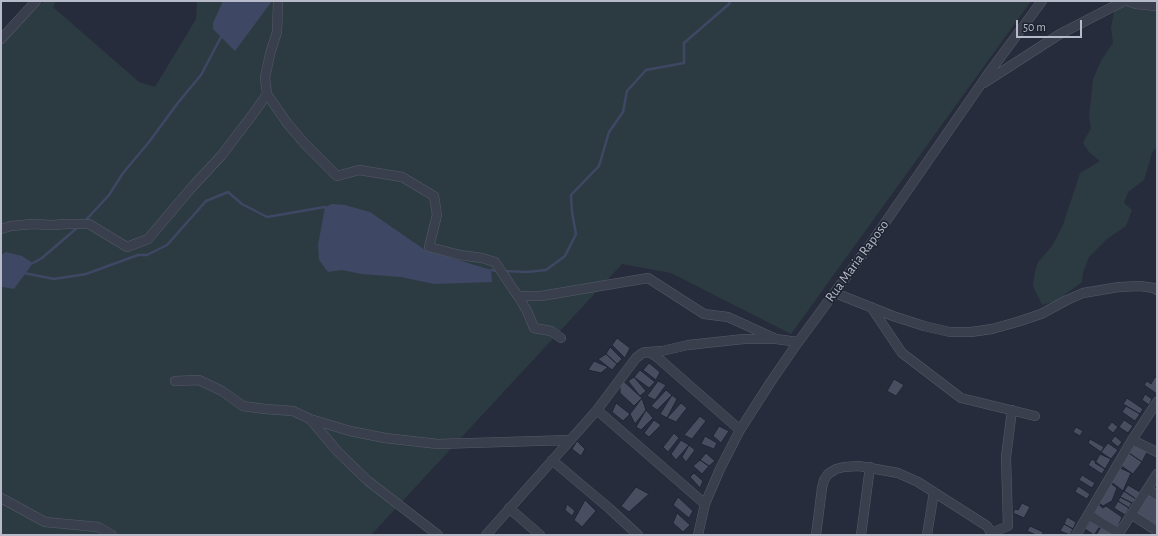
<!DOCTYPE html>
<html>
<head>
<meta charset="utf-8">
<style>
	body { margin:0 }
	#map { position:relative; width:1158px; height:536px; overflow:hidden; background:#272c3c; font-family:"Alegreya Sans",sans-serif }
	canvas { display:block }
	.frame { position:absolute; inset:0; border:2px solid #b7bac8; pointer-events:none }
	.scale { position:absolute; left:1016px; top:20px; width:66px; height:18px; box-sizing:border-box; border:2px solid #b7bac8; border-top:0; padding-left:5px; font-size:12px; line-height:14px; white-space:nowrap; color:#b7bac8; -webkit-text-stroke:3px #1f2432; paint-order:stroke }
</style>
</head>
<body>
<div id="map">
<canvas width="1158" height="536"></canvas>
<div class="frame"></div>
<div class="scale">50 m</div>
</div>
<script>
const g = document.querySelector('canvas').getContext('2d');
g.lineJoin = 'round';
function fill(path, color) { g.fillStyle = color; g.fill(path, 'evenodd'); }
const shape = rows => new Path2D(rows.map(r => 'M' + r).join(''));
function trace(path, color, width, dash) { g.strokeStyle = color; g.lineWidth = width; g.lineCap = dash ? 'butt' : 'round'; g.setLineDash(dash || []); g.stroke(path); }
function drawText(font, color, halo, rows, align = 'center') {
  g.font = font + ' "Alegreya Sans",sans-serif'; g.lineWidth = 3.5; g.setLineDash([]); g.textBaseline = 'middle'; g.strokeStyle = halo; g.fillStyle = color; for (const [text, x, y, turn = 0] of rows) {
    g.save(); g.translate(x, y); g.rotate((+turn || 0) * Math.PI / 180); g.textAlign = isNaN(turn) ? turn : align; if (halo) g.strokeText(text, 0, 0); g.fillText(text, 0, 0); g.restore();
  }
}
const green = shape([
	[44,1,56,1,53,7,139,82,155,87,196,19,197,1,1031,1,791,334,671,273,622,264,371,535,335,535,332,534,331,535,1,535,1,42],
	[1121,6,1130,6,1150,10,1157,9,1157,147,1152,153,1144,180,1128,192,1124,203,1132,210,1126,226,1107,239,1089,257,1083,272,1082,282,1056,301,1042,305,1033,286,1035,272,1038,262,1052,246,1063,225,1080,173,1100,161,1089,152,1083,143,1091,128,1089,117,1093,79,1102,59,1113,43,1111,28,1114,12]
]);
const water = shape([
	[223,1,272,1,235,51,213,29,213,23],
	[332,204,345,205,370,212,425,250,491,270,492,282,434,284,401,277,361,274,342,270,328,272,319,260,318,245,325,207],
	[6,252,22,256,33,263,14,289,3,287,1,288,1,255]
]);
const stream = shape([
	[85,221,109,195,123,173,149,142,177,104,201,75,221,37],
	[33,263,42,258,78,227],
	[491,270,498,271],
	[503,271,527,272,546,270,565,256,576,234,572,212,571,195,599,166,609,132,623,112,627,91,646,70,684,63,684,43,729,4,730,1],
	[24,273,54,279,86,274,138,255,147,255,167,245,206,201,228,192,242,204,267,217,325,207]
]);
const building = shape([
	[617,338,630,348,625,358,612,345,617,338],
	[610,347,622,359,617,364,606,354,610,347],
	[606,354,617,364,612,370,598,359,606,354],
	[594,361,608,367,601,373,588,370,594,361],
	[649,363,660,372,656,380,643,370,649,363],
	[640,370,655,382,649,388,634,377,640,370],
	[634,377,646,391,640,396,628,381,634,377],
	[1155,377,1157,379,1157,394,1144,385,1147,381,1151,384,1155,377],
	[620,378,642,398,634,406,620,393,620,378],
	[894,379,904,385,896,396,887,391,894,379],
	[658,381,666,385,655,400,647,396,658,381],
	[666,390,672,395,657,410,651,406,666,390],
	[1145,394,1152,399,1149,405,1142,400,1145,394],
	[672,395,677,399,667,418,660,414,672,395],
	[642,398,646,410,635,424,630,414,642,398],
	[1127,398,1143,409,1140,414,1123,404,1127,398],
	[616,403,630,414,623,421,612,412,616,403],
	[681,403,687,408,676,422,667,418,681,403],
	[1126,406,1140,414,1135,421,1122,412,1126,406],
	[646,410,653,418,641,430,636,427,646,410],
	[700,416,706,421,692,439,684,435,700,416],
	[654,420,661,425,649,437,644,433,654,420],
	[1124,420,1133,426,1128,433,1119,427,1124,420],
	[1112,422,1118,427,1113,433,1107,428,1112,422],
	[719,426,729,431,721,443,713,436,719,426],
	[1076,427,1083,431,1080,436,1073,432,1076,427],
	[674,433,679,438,668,452,663,447,674,433],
	[705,436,717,443,714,449,701,444,705,436],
	[1115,436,1122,442,1118,447,1111,441,1115,436],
	[1090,439,1104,447,1101,452,1088,443,1090,439],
	[681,440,689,445,676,460,671,454,681,440],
	[577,441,585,449,581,456,572,449,577,441],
	[1108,443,1118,450,1111,459,1101,452,1108,443],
	[689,445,695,450,686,462,682,457,689,445],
	[1134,445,1147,452,1142,462,1129,453,1134,445],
	[706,453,715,461,709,466,700,460,706,453],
	[1129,453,1142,462,1133,474,1120,465,1129,453],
	[1100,454,1111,459,1105,469,1095,463,1100,454],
	[1092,459,1105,469,1102,474,1088,465,1092,459],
	[700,460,709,466,702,474,693,466,700,460],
	[1118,467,1131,473,1123,491,1110,481,1118,467],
	[694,473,703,481,700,488,690,477,694,473],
	[1082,475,1095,483,1092,488,1079,480,1082,475],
	[1109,482,1117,488,1112,501,1103,506,1098,502,1109,482],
	[1128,485,1140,492,1136,499,1124,491,1128,485],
	[1078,486,1090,494,1087,499,1075,492,1078,486],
	[636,487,649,494,629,512,621,506,636,487],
	[1124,491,1136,499,1132,503,1120,497,1124,491],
	[1149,493,1157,499,1157,527,1136,512,1149,493],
	[678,497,693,511,689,518,673,505,678,497],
	[1120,497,1132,503,1129,508,1118,501,1120,497],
	[585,500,596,511,582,527,574,520,585,500],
	[1118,501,1129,508,1125,515,1114,508,1118,501],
	[1022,503,1030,507,1024,518,1013,513,1015,509,1018,510,1022,503],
	[567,504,575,511,572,516,565,510,567,504],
	[1098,504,1103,508,1106,506,1122,517,1117,529,1093,512,1098,504],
	[677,513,690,525,683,532,673,523,677,513],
	[1067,517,1076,522,1073,529,1064,524,1067,517],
	[1091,519,1101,525,1094,535,1085,529,1091,519],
	[1064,524,1073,529,1070,535,1060,531,1064,524],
	[1102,525,1114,535,1096,535,1102,525],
	[1030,526,1043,532,1042,535,1036,535,1027,531,1030,526]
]);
const minor = shape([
	[1128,1,1136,4,1157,6],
	[278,3,277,32,270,54,265,78,267,94,287,123,304,143,337,176,359,170,402,177,434,196,437,215,429,247,460,255,482,258,495,262,513,289,518,296,541,296,648,278,704,314,728,317,776,339],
	[1,39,36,1],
	[984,83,1060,34,1124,1],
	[1,229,11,226,32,224,52,225,67,224,89,224,127,247,148,239,193,186,221,156,256,110,267,94],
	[835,293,893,316,924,326,950,332,971,332,992,329,1017,322,1041,314,1067,300,1083,293,1119,287,1140,286,1154,288,1157,290],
	[518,296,527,311,534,328,551,331,561,338],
	[871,307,902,353,961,398,1035,416],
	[647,352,662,351,688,345,744,339,776,339,798,342],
	[175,381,199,380,222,391,243,406,265,409,293,411,310,419,350,431,385,438,438,444,570,440],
	[597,410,705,504],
	[310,419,338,452,368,481,438,535],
	[1132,440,1157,452],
	[552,460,610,509,638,535],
	[1147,489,1157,495],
	[1,498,45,522,98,527,112,535],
	[509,508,540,535],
	[1131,514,1157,531],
	[1088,515,1119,533],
	[991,533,1008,526,1006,457,1012,410],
	[486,535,597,410,636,358,641,354,645,352,651,353,657,357,740,430],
	[698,535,705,504,720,469,740,430,770,383,796,345,869,246,988,74,1042,1],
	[816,535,822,488,824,480,828,474,836,469,844,467,859,466,898,473,918,482,987,526,989,529,991,535],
	[861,535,870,467],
	[927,535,934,492],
	[1076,535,1132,440,1157,402],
	[1118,535,1157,474]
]);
const streetNames = [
	["Rua Maria Raposo",857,261,-54]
];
fill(green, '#2c3b41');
fill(water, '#3e4764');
trace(stream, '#3e4764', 2.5);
fill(building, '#484d60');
trace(building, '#212634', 1);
trace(minor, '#555a68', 10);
trace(minor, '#3a3f4d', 9);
drawText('14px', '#b7bac8', '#1f2432', streetNames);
</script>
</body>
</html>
